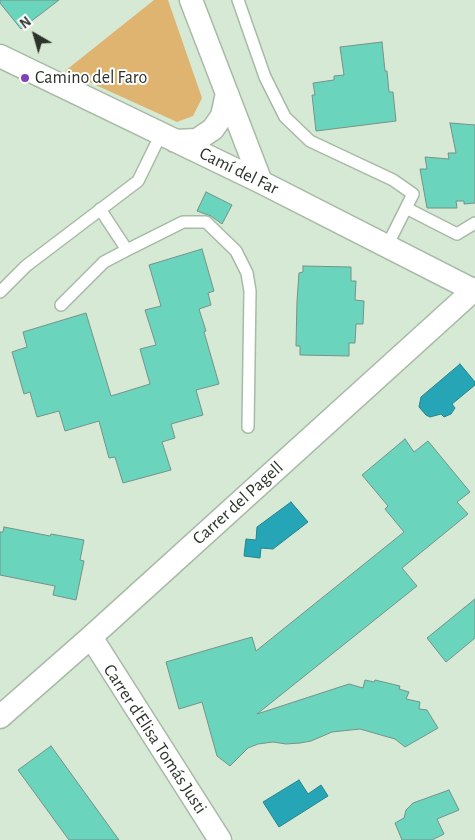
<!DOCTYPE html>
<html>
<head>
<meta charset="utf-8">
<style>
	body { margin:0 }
	#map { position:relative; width:475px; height:840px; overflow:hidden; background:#d5e9d4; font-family:"Alegreya Sans",sans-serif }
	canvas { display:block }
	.north { position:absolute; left:10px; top:10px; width:50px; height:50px; -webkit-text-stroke:4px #fff; paint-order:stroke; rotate:322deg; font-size:14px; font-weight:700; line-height:20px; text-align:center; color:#2b332a }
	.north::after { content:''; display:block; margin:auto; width:18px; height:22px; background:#2b332a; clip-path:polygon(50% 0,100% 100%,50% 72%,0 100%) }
</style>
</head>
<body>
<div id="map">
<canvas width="475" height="840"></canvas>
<div class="north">N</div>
</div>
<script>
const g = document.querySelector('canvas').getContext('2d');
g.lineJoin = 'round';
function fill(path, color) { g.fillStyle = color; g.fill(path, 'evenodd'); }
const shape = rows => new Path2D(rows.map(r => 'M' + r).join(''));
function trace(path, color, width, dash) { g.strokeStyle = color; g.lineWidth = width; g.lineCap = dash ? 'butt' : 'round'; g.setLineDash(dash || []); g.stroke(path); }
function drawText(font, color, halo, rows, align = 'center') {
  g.font = font + ' "Alegreya Sans",sans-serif'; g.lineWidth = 4; g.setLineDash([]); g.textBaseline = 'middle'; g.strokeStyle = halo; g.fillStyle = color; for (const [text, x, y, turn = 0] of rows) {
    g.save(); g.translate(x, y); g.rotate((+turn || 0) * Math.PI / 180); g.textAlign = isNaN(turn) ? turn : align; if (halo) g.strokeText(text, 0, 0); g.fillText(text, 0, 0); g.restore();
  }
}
const green = shape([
	[154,0,168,0,202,98,193,116,177,122,65,71]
]);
const water = shape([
	[460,364,475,382,475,385,452,404,455,408,451,414,444,417,441,414,430,417,426,415,419,407,421,397,460,364],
	[291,502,308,522,273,549,261,548,260,558,244,556,246,539,256,540,257,527,291,502],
	[299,780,308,794,321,785,328,796,279,827,263,802,299,780]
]);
const building = shape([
	[0,0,59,0,21,29,0,3,0,0],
	[382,42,385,71,387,71,389,92,393,92,396,121,316,131,312,95,315,95,313,83,334,80,334,76,344,75,340,47,382,42],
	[450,123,475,125,475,203,464,204,464,201,456,201,457,208,427,208,420,169,427,169,425,157,449,159,448,153,456,153,450,123],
	[206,192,232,205,222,224,211,216,197,211,206,192],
	[202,249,214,291,208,293,211,305,199,309,206,331,204,332,219,384,196,390,203,415,171,424,175,438,162,442,171,470,123,483,115,457,109,458,99,421,65,431,59,411,37,417,30,392,24,394,12,352,27,347,23,332,86,313,111,396,150,384,140,349,156,345,145,310,161,306,149,265,202,249],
	[303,266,351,267,351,281,356,281,355,300,364,301,363,324,356,324,355,343,349,343,349,356,300,355,300,346,296,346,297,301,299,273,303,272,303,266],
	[405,439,414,452,428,441,470,492,457,502,468,514,402,568,417,586,257,714,349,684,363,688,365,680,374,682,375,680,400,686,399,689,409,692,406,699,420,702,419,709,427,710,438,728,405,747,395,739,360,729,332,732,311,741,300,743,286,744,273,742,258,744,248,748,230,766,217,756,202,702,179,709,166,662,252,637,256,651,404,532,385,509,388,506,362,475,405,439],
	[4,527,50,536,51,534,84,540,80,560,84,561,76,600,53,595,55,586,0,575,0,532,3,532,4,527],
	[475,599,475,638,446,662,427,638,475,599],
	[51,746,119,840,69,840,18,770,51,746],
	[449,790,459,810,437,819,444,834,432,840,402,840,395,823,404,818,406,810,413,803,449,790]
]);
const service = shape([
	[238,0,265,77,285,117,310,141,393,180,413,194,387,246],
	[406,208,457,234,475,223],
	[100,209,127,250,183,222,206,222,236,251,247,273,250,291,248,427],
	[0,292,26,266,138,181,161,134],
	[61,305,104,262,127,250]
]);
const minor = shape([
	[191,0,261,182],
	[0,56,261,182,475,291],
	[175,141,197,140,213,129,222,116,227,93],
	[91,637,220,840],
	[0,717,91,637,475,289]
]);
const markers = [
	[25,78,5,"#8242b7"]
];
const poiNames = [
	["Camino del Faro",35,78]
];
const streetNames = [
	["Camí del Far",239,171,26],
	["Carrer del Pagell",238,503,-42],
	["Carrer d'Elisa Tomás Justi",155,739,57]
];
fill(green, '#dfb470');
fill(water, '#25a5b6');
trace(water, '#27838c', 1);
fill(building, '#6ad5bc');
trace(building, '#75928a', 1);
trace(service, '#a7baa6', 14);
trace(minor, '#a7baa6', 25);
trace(service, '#fff', 11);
trace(minor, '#fff', 22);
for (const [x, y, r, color] of markers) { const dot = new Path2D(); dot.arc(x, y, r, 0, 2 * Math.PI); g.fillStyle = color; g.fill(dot); trace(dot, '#fff', 2); }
drawText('18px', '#2b332a', '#fff', poiNames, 'left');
drawText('18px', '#2b332a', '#fff', streetNames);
</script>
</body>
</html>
